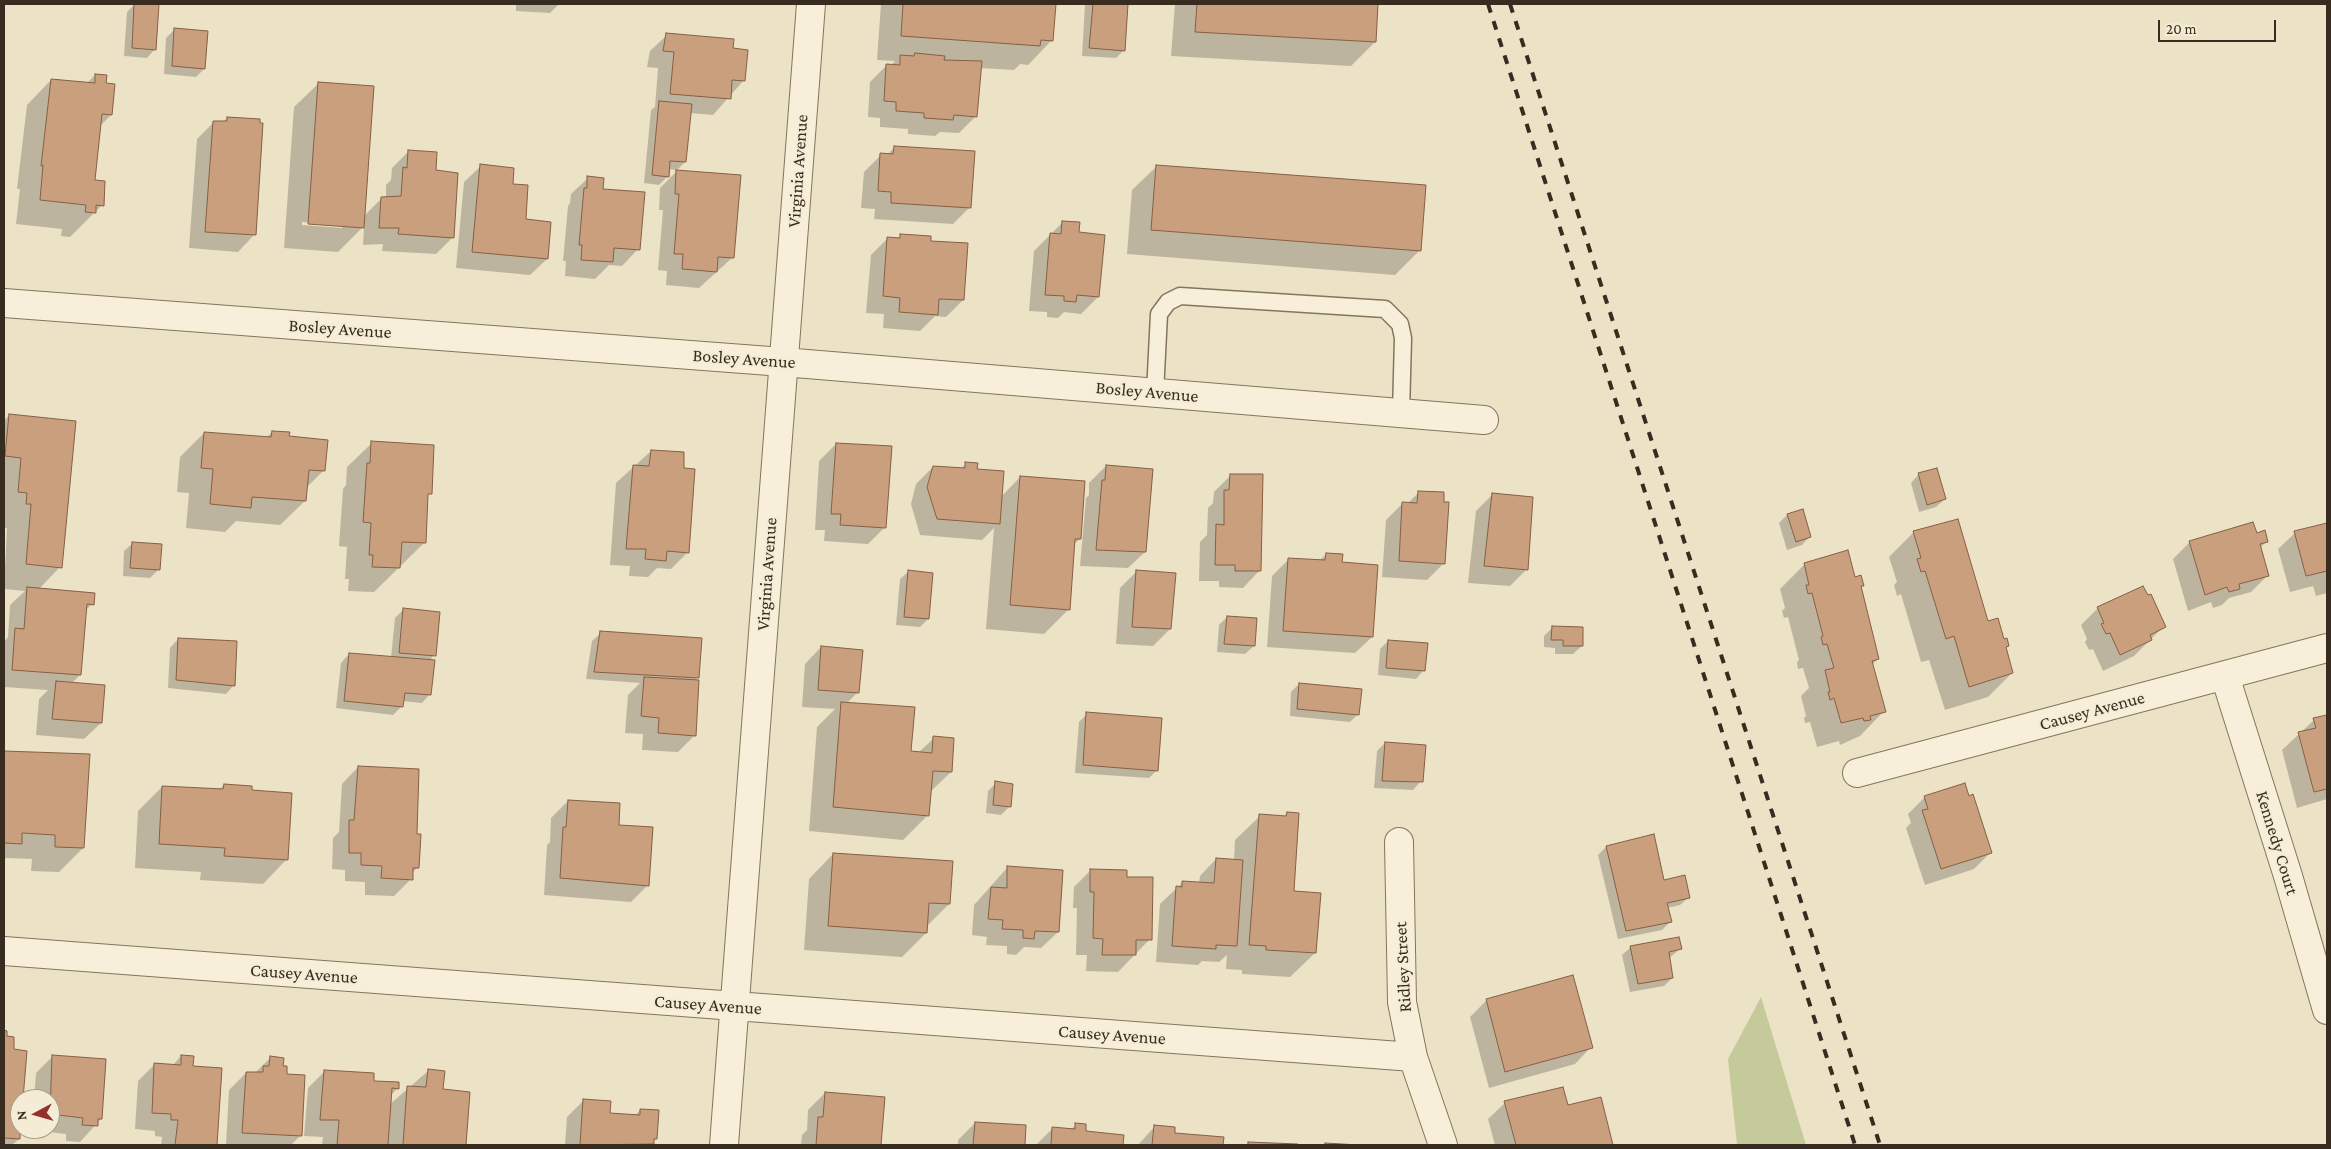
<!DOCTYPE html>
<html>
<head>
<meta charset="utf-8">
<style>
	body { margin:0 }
	#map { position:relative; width:2331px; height:1149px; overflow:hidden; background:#ece2c6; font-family:"Crimson Pro",serif }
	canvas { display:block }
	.frame { position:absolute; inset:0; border:5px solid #382c20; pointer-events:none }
	.north { position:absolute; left:10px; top:1089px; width:50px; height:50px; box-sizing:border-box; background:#f4ecd5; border:1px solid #a99f8d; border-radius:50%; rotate:264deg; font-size:14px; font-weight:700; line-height:20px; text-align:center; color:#382c20 }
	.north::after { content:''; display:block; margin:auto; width:18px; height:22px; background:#93312f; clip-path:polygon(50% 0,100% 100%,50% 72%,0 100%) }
	.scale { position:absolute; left:2158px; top:20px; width:118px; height:22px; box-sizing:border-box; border:2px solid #382c20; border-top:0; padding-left:6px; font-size:15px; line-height:18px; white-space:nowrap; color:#382c20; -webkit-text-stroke:4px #f4ecd5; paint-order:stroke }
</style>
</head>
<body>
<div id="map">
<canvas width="2331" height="1149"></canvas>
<div class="frame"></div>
<div class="north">N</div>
<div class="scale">20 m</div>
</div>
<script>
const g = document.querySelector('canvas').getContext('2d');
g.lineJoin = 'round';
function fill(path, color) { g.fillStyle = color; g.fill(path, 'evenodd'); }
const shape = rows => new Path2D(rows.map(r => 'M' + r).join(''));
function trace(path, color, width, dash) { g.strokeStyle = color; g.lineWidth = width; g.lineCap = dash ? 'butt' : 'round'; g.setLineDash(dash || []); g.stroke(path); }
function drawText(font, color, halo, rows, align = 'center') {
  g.font = font + ' "Crimson Pro",serif'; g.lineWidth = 4; g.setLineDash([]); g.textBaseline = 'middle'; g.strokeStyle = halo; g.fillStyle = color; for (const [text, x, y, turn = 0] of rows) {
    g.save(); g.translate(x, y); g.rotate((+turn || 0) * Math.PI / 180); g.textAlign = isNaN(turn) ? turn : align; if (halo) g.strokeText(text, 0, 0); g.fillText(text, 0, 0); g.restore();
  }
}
const green = shape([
	[1761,997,1806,1145,1737,1145,1728,1059]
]);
const shadow = shape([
	[135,4,158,5,155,49,147,58,124,56,127,12],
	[516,4,559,4,550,13,516,11],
	[881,4,1055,4,1052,40,1028,65,1020,64,1014,70,980,68,976,116,959,133,940,132,935,136,908,134,908,129,880,127,880,118,868,117,870,82,887,65,891,65,895,61,877,60],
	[1085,4,1127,4,1124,50,1116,58,1082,56],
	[1175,4,1377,4,1375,42,1351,66,1171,56],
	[175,29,204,69,196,77,164,74,166,38],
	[667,35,744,80,713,115,690,113,685,162,677,170,668,169,667,177,659,185,644,183,651,110,655,107,658,68,647,67,650,51],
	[95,75,104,84,111,115,99,127,94,181,102,205,70,237,61,236,62,229,16,224,20,189,17,189,27,105,51,80,87,83],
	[319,83,363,217,381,199,386,198,386,185,391,180,392,168,408,152,434,171,453,237,436,254,382,251,383,244,363,245,364,226,338,252,284,248,294,107],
	[302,222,342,225,342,228,302,225],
	[227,118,262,124,254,235,238,252,189,248,197,139,214,122,223,122],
	[895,147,970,207,953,224,874,219,875,209,861,208,864,172,881,155,887,155],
	[481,166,511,185,524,220,547,259,530,275,456,268,464,182],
	[1157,166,1420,250,1395,275,1127,254,1132,190],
	[677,171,733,257,699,288,666,285,667,271,658,270,663,210,659,210,660,188],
	[588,178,602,190,638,249,622,266,609,265,595,279,565,276,566,261,563,261,568,206,570,203,571,194],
	[1063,222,1077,234,1098,297,1081,314,1064,312,1058,318,1047,317,1047,312,1029,311,1034,251],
	[901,235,930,242,963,300,946,317,935,316,920,331,883,328,884,314,866,313,871,255,887,239,897,239],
	[9,415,60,567,39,589,92,604,85,611,80,675,72,683,101,723,84,739,36,735,39,699,48,690,4,687,4,642,8,637,10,605,25,591,4,589,7,528,4,528,4,421],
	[272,432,288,437,324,470,306,488,305,501,280,525,236,521,225,532,186,528,189,493,177,492,180,457,204,433,266,438],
	[372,443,430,493,427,497,424,543,374,592,348,591,349,579,345,579,347,547,339,546,343,489,346,485,347,467],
	[836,444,885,527,868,544,824,541,825,530,815,530,819,461],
	[651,451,688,552,671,569,657,568,648,577,629,576,630,566,610,565,616,483],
	[966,464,975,470,1001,497,1020,477,1080,539,1074,544,1069,609,1044,634,986,629,994,528,982,540,920,535,911,504,916,484,933,467,960,469],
	[1106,466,1145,552,1128,568,1080,566,1086,498,1089,495,1089,483],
	[1919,474,1945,499,1936,507,1919,512,1911,483],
	[1231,475,1259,571,1243,588,1219,587,1219,581,1199,581,1200,542,1207,535,1208,508,1213,503,1214,492],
	[1419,492,1444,563,1427,580,1382,577,1386,520,1403,503,1408,503],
	[1492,495,1526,570,1510,586,1468,583,1476,511],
	[1787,515,1810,536,1802,545,1787,550,1779,523],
	[2327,524,2327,593,2316,596,2313,586,2290,592,2278,549,2295,533],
	[1914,532,2008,646,2005,648,2012,673,1988,697,1945,710,1929,660,1921,662,1901,594,1897,596,1894,585,1897,582,1889,557],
	[2256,534,2267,541,2260,548,2268,575,2251,592,2229,598,2222,605,2213,608,2211,602,2188,611,2173,559,2190,542],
	[133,543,158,570,150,578,123,576,124,551],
	[1326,554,1341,563,1372,637,1355,653,1267,647,1272,576,1289,559,1319,561],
	[1804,565,1854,578,1862,585,1860,587,1878,659,1872,665,1884,711,1860,736,1840,745,1839,741,1817,747,1810,722,1805,723,1804,718,1806,716,1801,696,1809,688,1803,668,1798,669,1797,662,1799,660,1788,617,1784,618,1782,611,1785,608,1780,589],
	[909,571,928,619,920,627,896,625,900,579],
	[1137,571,1170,629,1153,646,1116,644,1120,588],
	[2098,608,2164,626,2134,656,2103,671,2093,649,2089,650,2085,642,2087,639,2081,625],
	[403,610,434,655,429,661,430,694,422,703,402,701,402,706,393,715,336,708,341,663,349,654,391,658,395,618],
	[1227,617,1254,646,1245,654,1217,652,1219,625],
	[1552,628,1582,646,1573,654,1555,654,1555,648,1544,647,1544,636],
	[601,633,698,677,694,681,695,735,678,752,642,750,643,734,625,733,628,695,640,683,586,679,592,641],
	[178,639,234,685,226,694,168,688,170,648],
	[1388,641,1424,670,1416,679,1378,675,1380,649],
	[821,647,858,692,847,703,910,752,918,753,934,738,951,772,929,793,928,815,903,840,809,831,817,727,835,709,802,707,805,664],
	[1299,684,1358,714,1350,722,1290,716,1291,692],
	[1087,714,1157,770,1149,778,1075,773,1079,722],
	[2327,716,2327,799,2297,808,2282,750,2314,720],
	[1385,743,1421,781,1413,790,1374,788,1377,751],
	[4,752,89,755,83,848,59,872,31,871,32,859,6,858,4,860],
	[358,767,416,835,418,867,411,874,411,879,394,896,365,895,365,882,345,881,345,870,332,869,333,838,339,832,342,784],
	[996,783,1009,807,1001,815,986,813,988,791],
	[224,785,250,792,287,859,263,884,200,880,201,872,135,868,138,811,162,787,219,790],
	[1925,797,1991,852,1974,869,1925,885,1906,828,1911,823,1908,814],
	[568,801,648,885,631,902,544,895,547,845,550,842,551,818],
	[1287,813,1292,892,1315,953,1290,977,1242,974,1242,970,1226,969,1227,955,1219,962,1202,961,1198,965,1156,962,1160,904,1183,882,1199,883,1200,876,1216,859,1234,860,1235,840,1260,816,1283,818],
	[1606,847,1689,897,1680,905,1667,908,1670,922,1662,930,1618,939,1598,855],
	[833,854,949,904,927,926,926,933,902,957,804,950,809,879],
	[1007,868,1058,932,1041,948,1024,947,1016,955,1007,954,1007,946,986,945,987,937,972,935,974,905],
	[1091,870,1125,878,1150,939,1118,972,1086,971,1087,955,1076,955,1077,908,1073,908,1074,887],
	[1631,947,1680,949,1669,958,1672,978,1664,986,1630,992,1622,955],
	[1487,1000,1591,1047,1575,1064,1489,1088,1470,1017],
	[4,1032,6,1032,6,1038,12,1051,22,1099,20,1099,19,1139,12,1145,4,1145],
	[53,1056,101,1119,80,1142,66,1141,66,1134,33,1130,50,1129,50,1099,34,1099,36,1073],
	[181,1056,192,1067,220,1069,216,1145,161,1145,162,1137,155,1136,155,1131,135,1129,138,1081,155,1064,172,1066],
	[270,1058,282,1067,285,1075,300,1136,291,1145,226,1145,229,1090,246,1073,255,1073],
	[325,1071,398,1088,390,1096,389,1105,428,1071,442,1090,469,1093,464,1145,322,1145,323,1137,304,1136,308,1088],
	[825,1093,883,1098,880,1145,801,1145,802,1135,807,1130,808,1110],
	[1600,1098,1612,1145,1495,1145,1488,1119,1505,1103,1567,1106],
	[584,1100,608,1114,635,1116,640,1110,656,1138,651,1145,565,1145,567,1117],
	[975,1123,1025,1126,1024,1145,958,1145,958,1140],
	[1076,1125,1085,1132,1122,1136,1122,1145,1036,1145,1052,1129,1070,1130],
	[1155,1126,1173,1134,1222,1138,1222,1145,1138,1145],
	[1248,1143,1297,1145,1246,1145]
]);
const building = shape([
	[134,4,159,4,156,50,132,48,134,4],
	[903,4,1056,4,1053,41,1041,40,1040,46,901,36,903,4],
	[1093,4,1128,4,1125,51,1089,48,1093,4],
	[1197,4,1378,4,1376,42,1195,32,1197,4],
	[174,28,208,31,205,69,172,66,174,28],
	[666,33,734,39,733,48,748,50,745,81,732,80,731,99,670,94,674,52,663,51,666,33],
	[915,53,945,56,944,60,982,61,977,117,954,115,953,120,924,118,924,113,896,111,896,102,884,101,886,64,900,65,900,55,914,56,915,53],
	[95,74,107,75,106,83,115,84,112,115,102,114,95,180,105,181,104,206,96,205,96,213,85,212,86,205,40,200,43,165,41,166,51,79,95,83,95,74],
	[318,82,374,86,364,228,308,224,318,82],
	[659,101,692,104,686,162,670,161,669,177,652,175,659,101],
	[227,117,260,119,260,123,263,123,256,235,205,232,213,121,227,121,227,117],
	[894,146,975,151,971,208,891,203,891,192,878,191,880,153,893,154,894,146],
	[408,150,437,152,436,170,458,173,454,238,398,234,399,228,379,228,381,197,401,196,403,167,407,168,408,150],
	[480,164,514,168,513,184,528,185,526,219,551,222,548,259,472,252,480,164],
	[1156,165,1426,185,1421,251,1151,230,1156,165],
	[676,170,741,175,734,258,718,257,717,272,682,269,683,254,674,254,679,194,675,194,676,170],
	[587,176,604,178,603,189,645,192,640,250,614,248,613,262,581,260,582,245,579,245,584,188,587,188,587,176],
	[1062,221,1080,222,1079,232,1105,235,1099,297,1077,295,1076,302,1064,301,1064,296,1045,295,1050,233,1061,234,1062,221],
	[900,234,931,236,931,241,968,243,964,300,939,299,938,315,899,312,900,298,883,296,887,237,900,238,900,234],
	[9,414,76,421,62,568,26,564,31,504,26,504,27,493,18,492,21,458,5,456,9,414],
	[272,431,290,432,289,436,328,440,325,471,309,470,306,501,252,497,251,508,210,504,213,469,201,468,204,432,271,437,272,431],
	[371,441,434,445,432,494,428,494,426,543,402,542,400,568,372,567,373,555,369,555,371,523,363,522,367,463,370,463,371,441],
	[836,443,892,446,886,528,840,525,841,514,831,514,836,443],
	[651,450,684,452,684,468,695,469,689,553,667,551,666,561,645,559,646,549,626,549,633,465,649,466,651,450],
	[965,462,978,463,977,469,1004,471,1000,524,937,519,927,487,933,466,965,468,965,462],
	[1106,465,1153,469,1146,552,1096,550,1102,480,1105,480,1106,465],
	[1937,468,1946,499,1927,505,1918,473,1937,468],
	[1230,474,1263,474,1261,571,1235,571,1235,565,1215,565,1216,524,1224,525,1224,490,1229,490,1230,474],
	[1020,476,1085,481,1081,539,1075,539,1070,610,1010,605,1020,476],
	[1418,491,1444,492,1444,502,1449,502,1445,564,1399,561,1402,502,1417,503,1418,491],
	[1492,493,1533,497,1528,570,1484,566,1492,493],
	[1803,509,1811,537,1796,542,1787,514,1803,509],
	[1958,519,1988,621,1998,618,2004,639,2007,638,2009,646,2006,647,2013,673,1969,687,1954,636,1946,639,1925,571,1921,572,1917,559,1921,558,1913,531,1958,519],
	[2253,522,2257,533,2265,530,2268,542,2260,544,2269,576,2239,584,2240,589,2229,592,2227,587,2205,595,2189,541,2253,522],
	[2327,523,2327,571,2306,576,2294,531,2327,523],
	[132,542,162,544,160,570,130,568,132,542],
	[1848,550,1855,577,1861,575,1864,586,1861,586,1879,659,1872,661,1886,712,1870,716,1871,720,1864,721,1863,718,1841,723,1834,698,1830,700,1828,692,1830,692,1825,670,1834,668,1827,644,1823,645,1821,637,1823,636,1812,593,1808,594,1806,585,1809,585,1804,563,1848,550],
	[1326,553,1343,554,1342,562,1378,565,1373,637,1283,631,1288,558,1325,560,1326,553],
	[908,570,933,573,929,619,904,617,908,570],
	[1136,570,1176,573,1171,629,1132,627,1136,570],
	[2143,586,2148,595,2151,594,2166,627,2150,635,2152,640,2120,655,2110,633,2106,634,2101,624,2104,623,2097,607,2143,586],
	[27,587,95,593,94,605,87,604,81,675,12,670,15,628,24,629,27,587],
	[403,608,440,612,436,656,399,653,403,608],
	[1227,616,1257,618,1255,646,1224,644,1227,616],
	[1552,626,1583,627,1583,646,1563,646,1563,640,1551,640,1552,626],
	[600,631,702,638,699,678,594,672,600,631],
	[178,638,237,641,235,686,176,680,178,638],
	[1388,640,1428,643,1425,671,1386,668,1388,640],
	[821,646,863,650,859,693,818,690,821,646],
	[349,653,435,660,431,695,405,693,403,707,344,701,349,653],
	[644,677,699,680,696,736,658,733,659,718,641,716,644,677],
	[56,681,105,685,102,723,52,719,56,681],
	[1299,683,1362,689,1359,715,1297,709,1299,683],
	[841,702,915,707,911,751,932,753,933,736,954,738,952,772,933,771,929,816,833,807,841,702],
	[1086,712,1162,718,1158,771,1083,765,1086,712],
	[2327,715,2327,789,2314,792,2298,732,2316,728,2313,718,2327,715],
	[1385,742,1426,745,1423,782,1382,781,1385,742],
	[4,751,90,754,84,848,55,847,55,835,22,833,22,844,4,843,4,751],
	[358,766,419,769,417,834,421,834,419,868,413,868,413,880,381,878,382,866,361,865,361,853,349,853,349,820,354,820,358,766],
	[995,781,1013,784,1011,807,993,805,995,781],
	[1965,783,1969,796,1973,794,1992,853,1941,869,1922,810,1928,809,1924,796,1965,783],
	[224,784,252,786,252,790,292,793,288,860,224,856,225,848,159,844,162,786,223,789,224,784],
	[568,800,620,803,619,825,653,827,649,886,560,878,563,827,566,827,568,800],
	[1287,812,1299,813,1294,891,1321,893,1316,953,1266,950,1266,946,1249,945,1259,814,1286,816,1287,812],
	[1654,834,1664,880,1685,875,1690,898,1667,903,1672,922,1626,931,1606,846,1654,834],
	[833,853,953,861,950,904,929,903,927,933,828,926,833,853],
	[1216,858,1243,860,1237,946,1216,945,1216,949,1172,946,1176,886,1182,887,1182,881,1214,883,1216,858],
	[1007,866,1063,870,1059,932,1035,931,1034,939,1023,938,1023,930,1002,929,1003,920,988,919,991,887,1007,888,1007,866],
	[1090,869,1127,870,1127,877,1153,877,1152,940,1136,940,1136,955,1102,955,1103,939,1093,938,1094,892,1090,892,1090,869],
	[1679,937,1682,949,1669,952,1673,978,1638,984,1630,946,1679,937],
	[1573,975,1593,1048,1505,1072,1486,999,1573,975],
	[4,1030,7,1031,7,1036,14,1037,14,1049,27,1051,23,1099,20,1099,20,1139,4,1138,4,1030],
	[52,1055,106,1059,102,1119,98,1119,98,1126,82,1125,83,1118,50,1114,52,1055],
	[181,1055,194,1056,193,1066,222,1068,217,1145,175,1145,178,1120,171,1120,171,1114,152,1113,154,1063,181,1065,181,1055],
	[270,1056,284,1058,283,1066,287,1066,287,1074,305,1075,302,1136,242,1133,246,1072,263,1072,263,1066,269,1066,270,1056],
	[428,1069,445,1071,443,1089,470,1092,466,1145,403,1145,407,1086,426,1087,428,1069],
	[324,1070,374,1073,374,1081,399,1082,399,1089,392,1088,388,1145,337,1145,339,1120,320,1120,324,1070],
	[1563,1087,1568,1105,1601,1097,1613,1145,1516,1145,1504,1101,1563,1087],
	[825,1092,885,1097,881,1145,816,1145,818,1117,823,1117,825,1092],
	[583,1099,611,1101,610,1113,640,1115,640,1109,659,1110,657,1139,654,1139,654,1144,580,1145,583,1099],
	[975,1122,1026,1125,1025,1145,973,1145,975,1122],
	[1075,1123,1086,1124,1086,1131,1124,1135,1123,1145,1051,1145,1052,1127,1075,1129,1075,1123],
	[1154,1125,1175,1127,1175,1133,1224,1137,1223,1145,1152,1145,1154,1125],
	[1248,1142,1298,1144,1298,1145,1248,1145,1248,1142],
	[1325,1143,1359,1145,1325,1145,1325,1143]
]);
const service = shape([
	[1155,393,1159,314,1168,302,1180,296,1385,309,1400,324,1403,338,1401,413]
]);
const minor = shape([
	[4,303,783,362,1484,420],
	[2225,676,2288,876,2327,1010],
	[1857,773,2327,648],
	[1399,842,1402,1002,1413,1057,1443,1145],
	[4,951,1413,1057],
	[724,1145,811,4]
]);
const rail = shape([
	[1488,4,1855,1145],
	[1510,4,1880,1145]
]);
const streetNames = [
	["Virginia Avenue",798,171,-86],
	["Bosley Avenue",340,329,4],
	["Bosley Avenue",744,359,4],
	["Bosley Avenue",1147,392,5],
	["Virginia Avenue",767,574,-86],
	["Causey Avenue",2092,711,-15],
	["Kennedy Court",2277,843,73],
	["Ridley Street",1403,967,-93],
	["Causey Avenue",304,974,4],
	["Causey Avenue",708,1005,4],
	["Causey Avenue",1112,1035,4]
];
fill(green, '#c4ca9a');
fill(shadow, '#0003');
fill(building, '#c99f7e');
trace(building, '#855f43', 1);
trace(service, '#87745c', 19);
trace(minor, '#87745c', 30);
trace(service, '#f7efd9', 16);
trace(minor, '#f7efd9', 28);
trace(rail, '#382c20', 4, [9, 9]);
drawText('18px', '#382c20', '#f4ecd5', streetNames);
</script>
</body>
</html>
